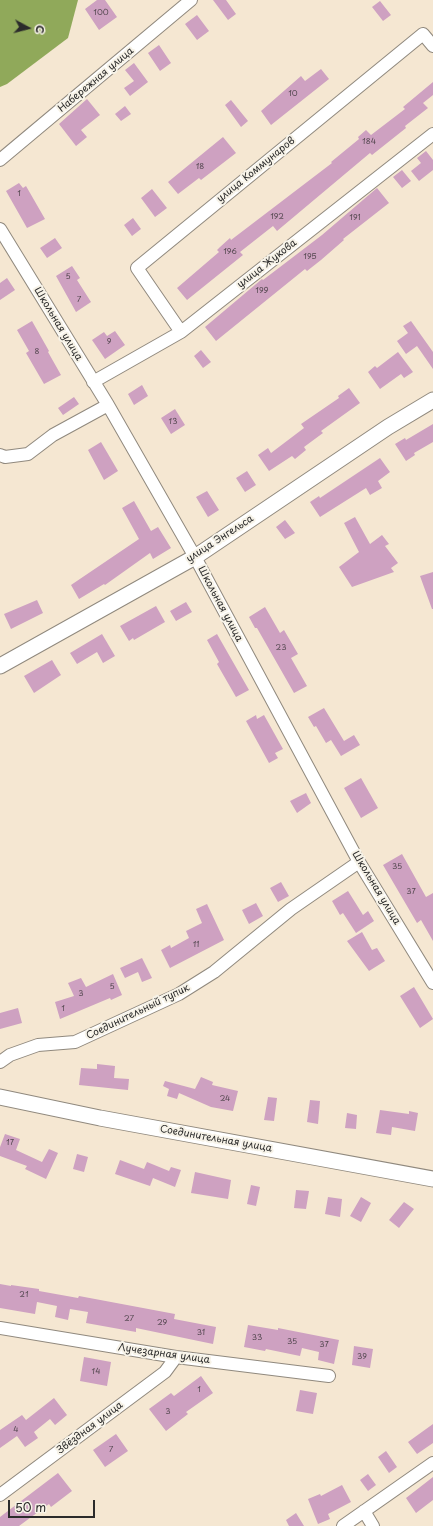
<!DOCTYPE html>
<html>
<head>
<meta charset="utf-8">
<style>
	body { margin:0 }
	#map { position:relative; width:433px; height:1526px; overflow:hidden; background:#f5e7d2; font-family:"Playpen Sans",sans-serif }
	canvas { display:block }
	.north { position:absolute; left:8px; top:8px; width:40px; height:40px; -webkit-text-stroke:3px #f7f3e8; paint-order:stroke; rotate:97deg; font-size:11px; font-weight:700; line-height:16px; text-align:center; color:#2b2b2b }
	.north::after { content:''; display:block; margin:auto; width:14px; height:18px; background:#2b2b2b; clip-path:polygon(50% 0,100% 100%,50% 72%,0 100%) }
	.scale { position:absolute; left:8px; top:1500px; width:87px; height:18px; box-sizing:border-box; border:2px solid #2b2b2b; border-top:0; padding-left:5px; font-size:12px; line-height:14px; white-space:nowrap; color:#2b2b2b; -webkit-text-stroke:3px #f7f3e8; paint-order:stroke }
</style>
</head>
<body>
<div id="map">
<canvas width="433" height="1526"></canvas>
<div class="north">С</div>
<div class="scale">50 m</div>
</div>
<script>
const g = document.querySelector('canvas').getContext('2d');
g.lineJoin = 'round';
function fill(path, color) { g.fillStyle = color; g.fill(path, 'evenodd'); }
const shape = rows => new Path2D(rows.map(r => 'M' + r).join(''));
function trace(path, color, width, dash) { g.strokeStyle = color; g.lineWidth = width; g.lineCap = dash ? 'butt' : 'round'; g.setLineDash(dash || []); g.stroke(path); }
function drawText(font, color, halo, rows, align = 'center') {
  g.font = font + ' "Playpen Sans",sans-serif'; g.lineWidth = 4; g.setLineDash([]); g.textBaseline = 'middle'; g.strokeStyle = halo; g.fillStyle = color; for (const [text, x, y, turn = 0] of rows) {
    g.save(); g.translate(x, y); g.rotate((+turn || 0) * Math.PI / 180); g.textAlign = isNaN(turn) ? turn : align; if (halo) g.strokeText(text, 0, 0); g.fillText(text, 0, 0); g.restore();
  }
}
const forest = shape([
	[0,0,78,0,68,38,7,84,0,87]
]);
const building = shape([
	[97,0,105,0,117,17,99,30,85,9],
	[213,0,226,0,236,14,228,20],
	[380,1,391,15,383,21,372,7],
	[197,15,209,31,197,40,185,24],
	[159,45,171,63,160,71,148,53],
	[134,63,148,82,130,96,124,88,134,81,125,70],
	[321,69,329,79,271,125,261,111,301,76,305,81],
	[433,82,433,95,423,103,428,108,405,126,406,128,372,155,370,153,277,231,273,226,240,252,243,255,187,300,177,288,219,252,217,250,220,247,230,238,231,240,332,163,331,162,359,139,358,137,366,130,371,135,405,109,403,107],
	[87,99,100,115,81,130,87,137,76,146,59,124],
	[231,100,248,121,241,127,225,105],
	[125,106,131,114,121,121,115,114],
	[223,137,236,153,201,180,199,178,178,194,168,182],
	[426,151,433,160,433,170,419,181,411,171,421,163,417,158],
	[402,170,411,181,402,188,393,177],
	[19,183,23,188,26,186,45,219,27,228,6,191],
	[377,188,389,203,343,239,344,240,321,260,307,271,305,269,216,341,205,327,262,279,263,280,322,235],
	[152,189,167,208,155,217,141,198],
	[133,218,141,229,132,236,124,225],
	[55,238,62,248,47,258,40,248],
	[72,266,80,278,77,280,91,302,76,312,56,276],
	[7,278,15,290,0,300,0,283],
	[32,321,49,351,48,352,61,375,44,384,26,353,29,351,17,330],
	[411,321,433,352,433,369,417,346,406,354,397,341,408,333,403,326],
	[115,331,125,345,105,359,92,340,104,332,107,336],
	[201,350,211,362,203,368,194,356],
	[398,352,413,372,404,378,401,374,380,389,368,372,375,366,377,368],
	[142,385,148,396,134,405,128,394],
	[349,388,360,403,321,431,323,433,304,447,306,450,295,459,292,456,269,471,258,455,268,448,271,453,304,428,301,424,339,398,338,396],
	[74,397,79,404,63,415,58,408],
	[175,409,185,425,171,434,161,418],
	[433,424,433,442,414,453,415,455,406,461,395,444,405,438,406,440],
	[101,442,118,471,104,480,88,450],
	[380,458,390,472,378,481,382,488,370,495,366,488,320,517,310,502,319,496,320,498],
	[247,471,256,485,245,492,236,478],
	[207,491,219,510,208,517,196,497],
	[134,501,151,531,158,527,171,548,153,559,150,553,105,585,104,584,79,599,71,585,139,539,122,508],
	[355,517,370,544,382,535,389,544,385,546,398,563,391,568,394,572,352,587,339,567,359,552,344,523],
	[285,520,295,533,285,539,276,527],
	[433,572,433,609,432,609,420,576],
	[37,600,43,613,11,629,4,614],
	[186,602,192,612,176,621,170,611],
	[156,606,165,622,134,640,133,638,129,641,120,626],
	[265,607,280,633,284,630,298,654,291,658,307,686,294,693,257,628,255,628,249,617],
	[102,634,115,656,103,663,97,652,77,664,70,653],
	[217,634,249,690,236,697,217,664,219,662,207,640],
	[52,660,61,675,34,693,24,676],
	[324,708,344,741,354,735,360,745,341,756,331,740,326,743,316,726,314,727,308,717],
	[256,715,257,719,264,715,283,749,275,753,278,758,269,763,246,721],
	[361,778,378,808,361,818,344,788],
	[306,793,311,803,297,813,290,801],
	[402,854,426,897,433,893,433,941,421,920,417,923,383,865],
	[281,882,289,896,278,902,270,888],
	[348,891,363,915,368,911,374,921,356,933,343,913,340,915,332,901],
	[256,903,263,916,249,924,242,910],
	[207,904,224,940,170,968,161,950,170,945,171,948,189,938,186,931,202,923,196,909],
	[362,932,372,950,377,948,385,961,369,971,347,941],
	[142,958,152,978,142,982,138,972,125,978,120,968],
	[113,974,122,995,111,1000,110,998,60,1019,55,1002,74,996,68,983,81,978,86,987],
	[414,987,433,1019,420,1028,400,996],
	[18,1008,22,1023,0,1029,0,1013],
	[97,1064,115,1066,114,1078,129,1079,128,1090,79,1085,81,1068,97,1069],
	[201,1077,213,1082,212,1085,238,1091,233,1111,211,1107,179,1093,177,1099,167,1096,169,1089,163,1086,165,1081,195,1089],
	[268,1097,277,1098,274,1121,264,1120],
	[310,1100,320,1101,318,1124,307,1122],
	[380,1110,409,1114,409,1111,418,1113,415,1131,392,1127,391,1135,376,1133],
	[347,1113,357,1115,356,1129,345,1128],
	[5,1134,20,1139,16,1150,42,1162,49,1149,58,1153,46,1179,25,1169,27,1166,0,1156,0,1147],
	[77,1154,88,1157,84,1172,73,1169],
	[120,1160,144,1169,147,1162,169,1171,171,1167,181,1170,175,1187,153,1178,150,1186,115,1174],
	[195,1172,231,1180,228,1199,191,1193],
	[251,1185,260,1187,256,1206,247,1204],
	[296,1190,309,1191,306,1209,294,1208],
	[328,1197,342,1199,340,1217,325,1214],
	[361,1197,371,1203,361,1222,350,1216],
	[404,1202,414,1209,399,1228,389,1220],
	[0,1284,11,1286,11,1285,39,1289,39,1291,78,1298,79,1296,175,1314,174,1319,216,1327,213,1344,136,1328,136,1332,86,1323,88,1312,70,1309,68,1320,55,1317,57,1306,37,1302,35,1314,0,1308],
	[248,1325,278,1330,278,1328,339,1340,334,1364,318,1360,319,1352,302,1348,300,1356,266,1349,265,1351,244,1347],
	[354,1346,373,1349,370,1368,352,1365],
	[84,1357,111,1362,107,1386,80,1381],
	[201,1376,213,1393,186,1412,188,1414,166,1431,149,1409,171,1393,174,1396],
	[300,1390,317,1393,313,1414,296,1411],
	[54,1398,67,1415,55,1425,50,1419,34,1432,38,1438,25,1447,17,1436,0,1448,0,1430,22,1415,26,1420],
	[433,1424,433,1443,417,1454,408,1442],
	[116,1434,128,1451,105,1467,93,1450],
	[386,1451,397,1467,389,1473,378,1457],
	[58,1473,72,1491,51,1507,49,1504,19,1526,0,1526,0,1517],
	[368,1474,376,1485,368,1491,360,1480],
	[433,1477,433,1500,416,1513,406,1498],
	[342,1485,351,1502,328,1514,330,1519,318,1524,308,1499,320,1494,321,1496],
	[296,1513,304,1526,289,1526,286,1520]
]);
const minor = shape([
	[0,160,191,0],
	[0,229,108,405,195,557,359,862,433,983],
	[181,332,137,268,423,34,433,46],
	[93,382,181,332,433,134],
	[0,455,5,457,28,454,53,435,108,405],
	[0,1062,10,1055,38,1045,75,1042,179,994,214,972,291,909,359,862],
	[0,1328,176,1357,329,1376],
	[0,1495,165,1372,176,1357],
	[364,1511,373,1526],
	[343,1526,433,1463]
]);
const tertiary = shape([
	[0,666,195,557,388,427,433,400],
	[0,1097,100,1118,433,1179]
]);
const numberNames = [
	["100",101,13],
	["10",293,94],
	["184",369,142],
	["18",200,167],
	["1",19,194],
	["192",277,217],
	["191",355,218],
	["196",230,252],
	["195",310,257],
	["5",68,277],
	["199",262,291],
	["7",79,300],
	["9",109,342],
	["8",37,352],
	["13",173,422],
	["23",281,648],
	["35",397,867],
	["37",411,892],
	["11",196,945],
	["5",112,987],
	["3",81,994],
	["1",63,1009],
	["24",225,1099],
	["17",10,1143],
	["21",24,1295],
	["27",129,1319],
	["29",162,1323],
	["31",201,1333],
	["33",257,1338],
	["35",292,1342],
	["37",324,1345],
	["39",362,1357],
	["14",96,1372],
	["1",199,1390],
	["3",168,1412],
	["4",16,1430],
	["7",111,1450]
];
const streetNames = [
	["Набережная улица",96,80,-40],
	["улица Коммунаров",256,170,-39],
	["улица Жукова",267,264,-38],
	["Школьная улица",58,324,59],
	["улица Энгельса",220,539,-33],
	["Школьная улица",220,604,62],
	["Школьная улица",376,888,59],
	["Соединительный тупик",138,1012,-26],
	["Соединительная улица",216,1139,10],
	["Лучезарная улица",164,1354,8],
	["Звёздная улица",90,1428,-37]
];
fill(forest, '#90a95a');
fill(building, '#cea1c1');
trace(minor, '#90897e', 14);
trace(tertiary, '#90897e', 17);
trace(minor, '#fff', 12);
trace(tertiary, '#fff', 15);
drawText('8px', '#544850', null, numberNames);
drawText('10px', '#2b2b2b', '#f7f3e8', streetNames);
</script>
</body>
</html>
